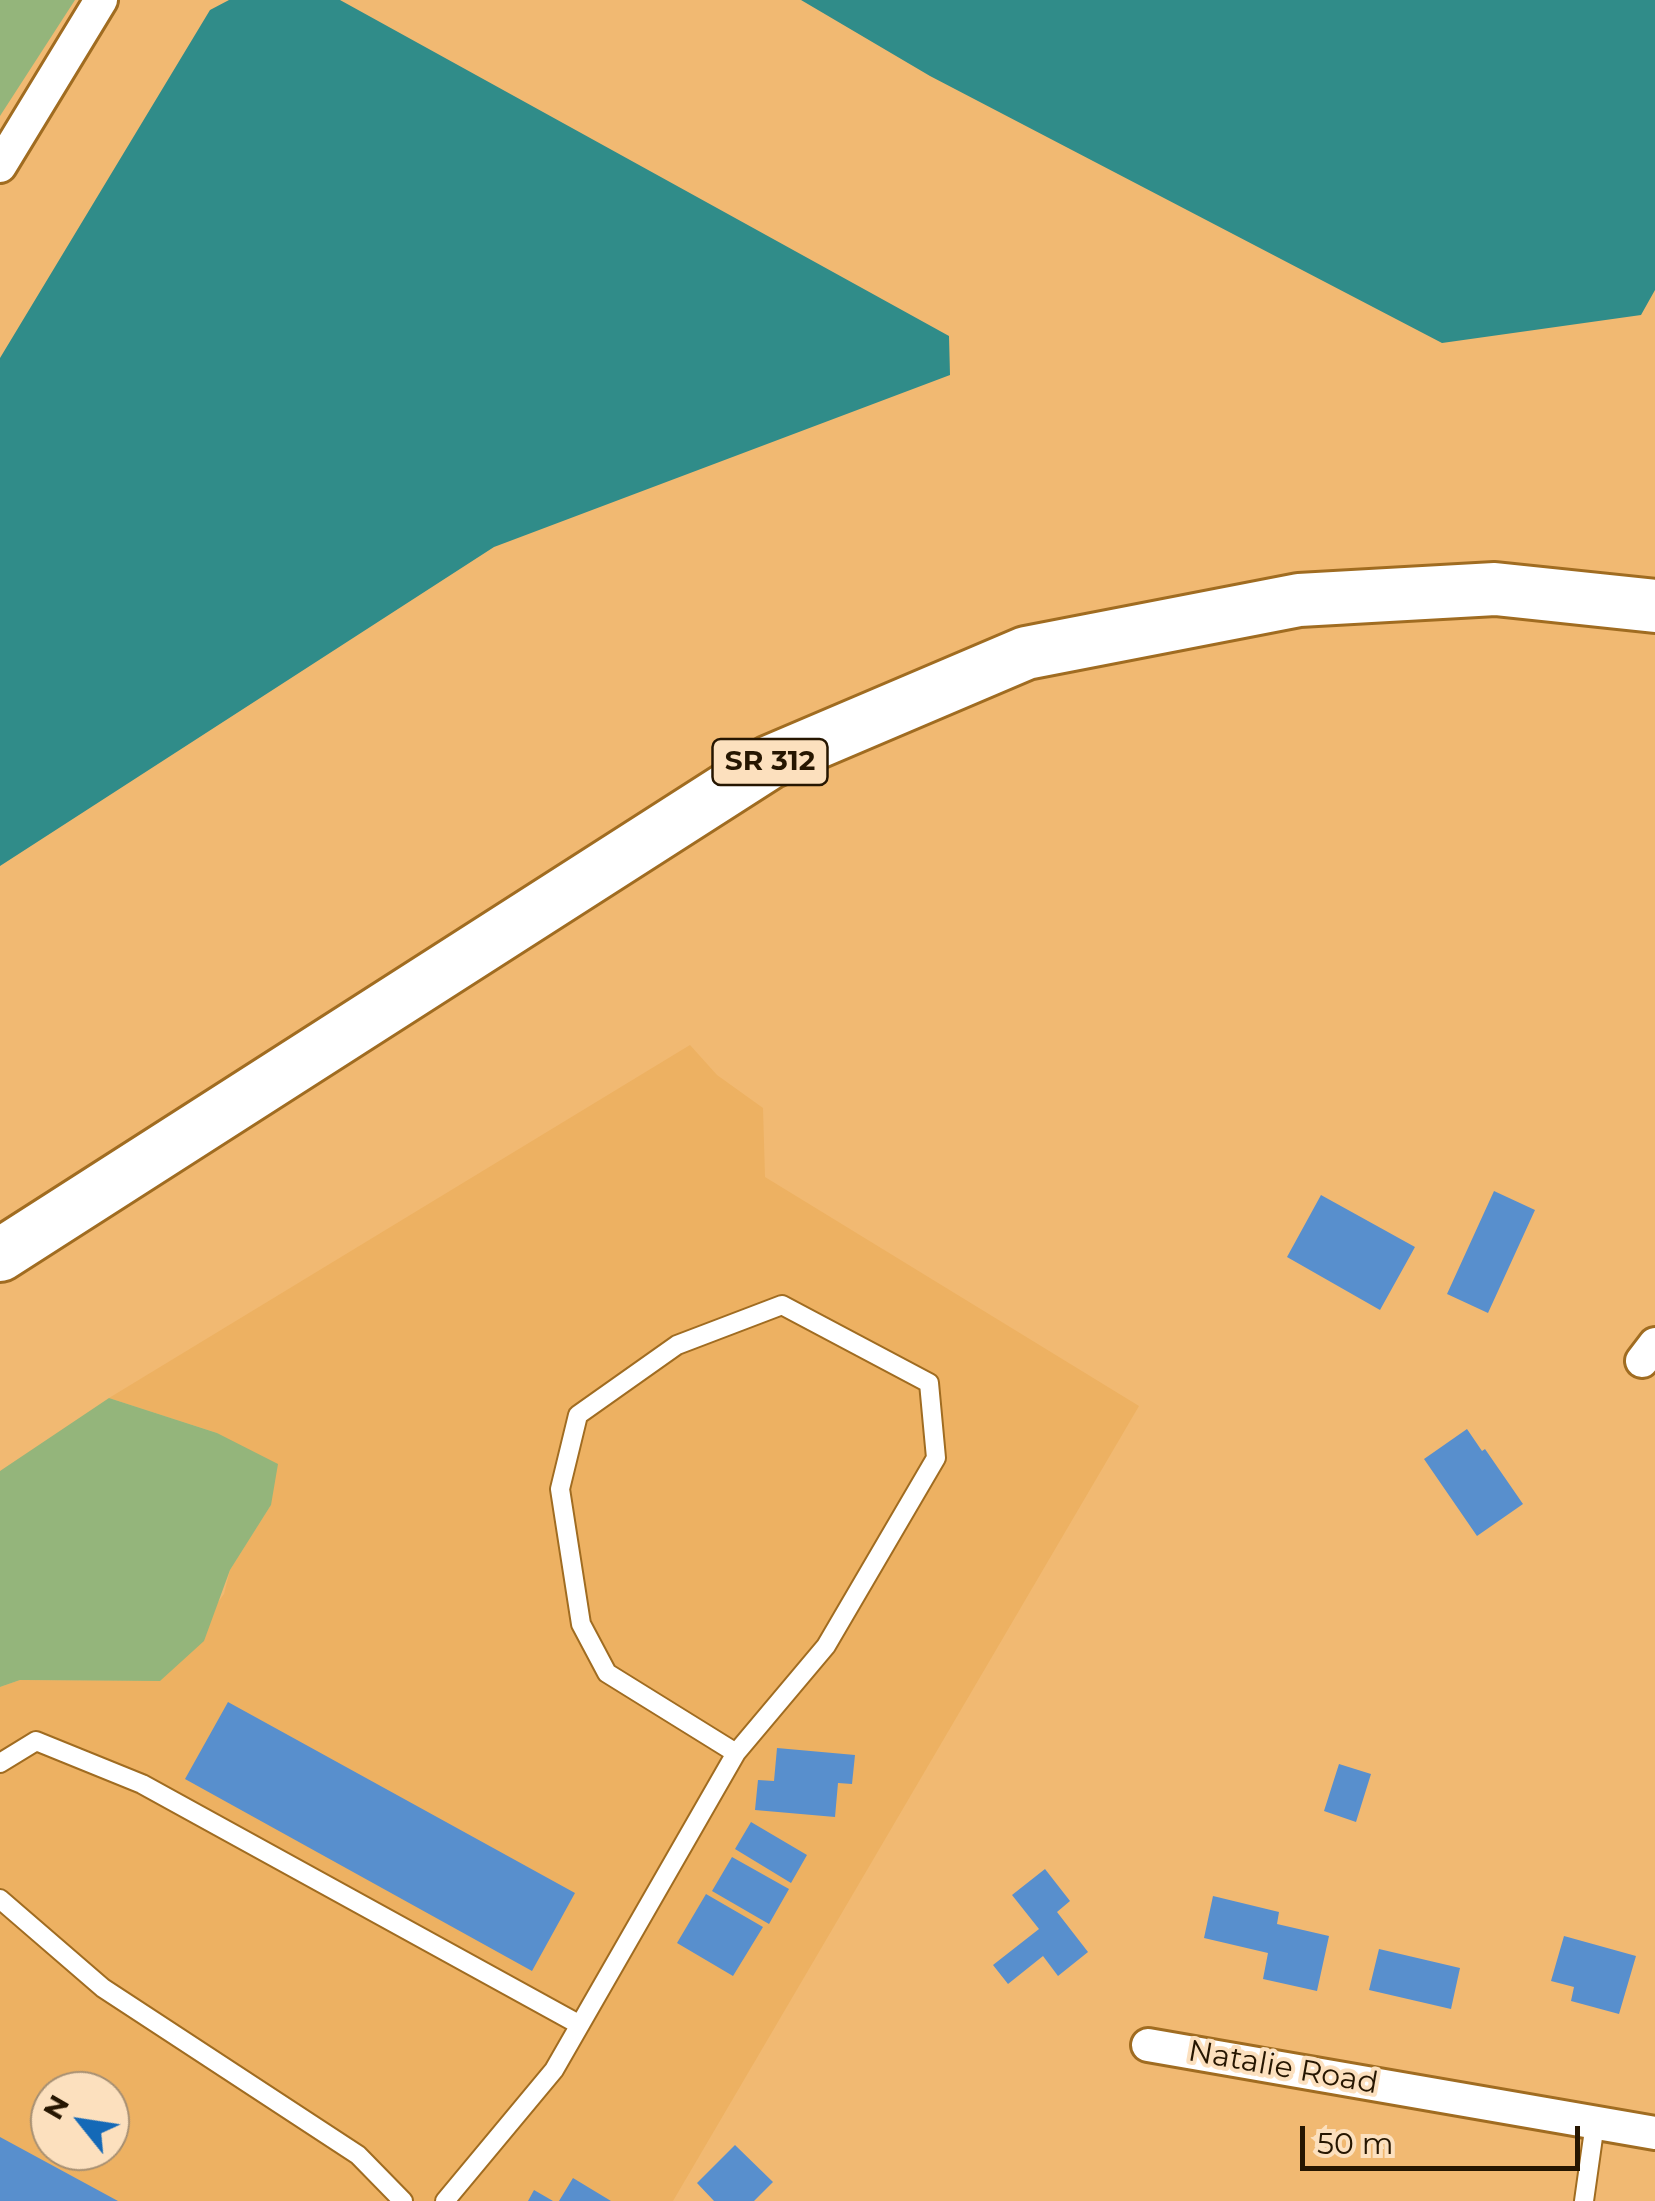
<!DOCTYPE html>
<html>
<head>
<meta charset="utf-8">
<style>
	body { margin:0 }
	#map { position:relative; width:1655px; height:2201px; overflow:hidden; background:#f1b972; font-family:Montserrat,sans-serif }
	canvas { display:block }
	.north { position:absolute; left:30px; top:2071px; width:100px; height:100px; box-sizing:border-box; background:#fce0be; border:2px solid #a68f72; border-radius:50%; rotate:300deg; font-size:28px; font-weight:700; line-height:40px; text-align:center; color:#261601 }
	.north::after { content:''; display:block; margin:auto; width:35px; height:45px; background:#1469b7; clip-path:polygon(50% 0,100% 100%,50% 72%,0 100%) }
	.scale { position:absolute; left:1300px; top:2126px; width:280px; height:45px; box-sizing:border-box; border:5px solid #261601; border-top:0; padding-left:12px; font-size:30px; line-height:35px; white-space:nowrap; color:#261601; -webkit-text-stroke:8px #fce0be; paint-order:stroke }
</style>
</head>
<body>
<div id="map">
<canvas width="1655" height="2201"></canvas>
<div class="north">N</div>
<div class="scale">50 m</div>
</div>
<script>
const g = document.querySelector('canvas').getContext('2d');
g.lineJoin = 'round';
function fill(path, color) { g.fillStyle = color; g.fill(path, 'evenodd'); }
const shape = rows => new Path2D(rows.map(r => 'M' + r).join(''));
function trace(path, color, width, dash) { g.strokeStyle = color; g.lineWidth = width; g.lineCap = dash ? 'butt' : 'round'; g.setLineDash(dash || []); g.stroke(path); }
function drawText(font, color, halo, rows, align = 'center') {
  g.font = font + ' Montserrat,sans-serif'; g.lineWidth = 8; g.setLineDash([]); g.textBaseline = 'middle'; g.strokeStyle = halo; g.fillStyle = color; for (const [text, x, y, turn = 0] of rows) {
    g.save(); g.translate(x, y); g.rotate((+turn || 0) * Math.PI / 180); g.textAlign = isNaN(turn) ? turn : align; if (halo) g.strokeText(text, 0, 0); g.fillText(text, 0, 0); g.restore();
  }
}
const built = shape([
	[690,1045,717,1075,763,1108,765,1177,1139,1406,673,2201,0,2201,0,1687,20,1680,160,1681,224,1594,230,1570,271,1505,217,1433,109,1398],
	[50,2091,110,2091,110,2151,50,2151]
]);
const green = shape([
	[0,0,75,0,0,116],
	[109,1398,217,1433,278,1464,271,1505,230,1570,204,1641,160,1681,20,1680,0,1687,0,1471]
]);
const water = shape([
	[229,0,340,0,949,336,950,375,494,547,0,866,0,358,210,10],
	[801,0,1655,0,1655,290,1641,315,1442,343,930,76]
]);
const building = shape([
	[1494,1191,1535,1210,1488,1313,1447,1294],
	[1321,1195,1415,1247,1380,1310,1287,1257],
	[1467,1429,1482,1451,1485,1449,1523,1504,1477,1536,1424,1459],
	[228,1702,575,1893,532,1971,185,1779],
	[777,1748,855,1755,852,1784,838,1783,835,1817,755,1810,758,1780,774,1781],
	[1339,1764,1371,1774,1356,1822,1324,1811],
	[751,1822,807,1855,791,1883,735,1849],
	[732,1857,789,1889,769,1924,712,1891],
	[1045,1869,1070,1901,1057,1912,1088,1952,1058,1976,1043,1956,1008,1984,993,1965,1039,1929,1012,1895],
	[706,1894,763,1927,733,1976,677,1943],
	[1213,1896,1279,1912,1277,1924,1329,1936,1317,1991,1263,1979,1268,1953,1204,1938],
	[1564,1936,1636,1956,1619,2014,1571,2001,1574,1987,1551,1981],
	[1379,1949,1460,1968,1451,2009,1369,1990],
	[0,2137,118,2201,0,2201],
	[735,2145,773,2182,754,2201,714,2201,697,2183],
	[573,2178,611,2201,559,2201],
	[534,2190,553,2201,528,2201]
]);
const service = shape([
	[0,1763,36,1741,142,1784,580,2025],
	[0,1899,103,1988,358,2155,403,2201],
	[445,2201,554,2070,736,1753,826,1646,936,1458,929,1383,782,1305,677,1345,578,1415,560,1489,581,1624,607,1673,736,1753],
	[1584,2201,1595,2123]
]);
const minor = shape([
	[0,166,101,0],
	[1642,1361,1655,1344],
	[1148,2045,1655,2133]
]);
const primary = shape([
	[0,1255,770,762,1026,653,1299,600,1495,589,1655,606]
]);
const shields = [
	[770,762,115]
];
const shieldNames = [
	["SR 312",770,762]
];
const streetNames = [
	["Natalie Road",1283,2068,10]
];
fill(built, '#edb162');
fill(green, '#94b57b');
fill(water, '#308c89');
fill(building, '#588fcd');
trace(service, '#a06c21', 22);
trace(minor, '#a06c21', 38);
trace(primary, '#a06c21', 58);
trace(service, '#fff', 18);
trace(minor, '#fff', 32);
trace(primary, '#fff', 52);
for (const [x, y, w] of shields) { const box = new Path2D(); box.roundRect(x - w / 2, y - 23, w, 46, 8); g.fillStyle = '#fce0be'; g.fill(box); trace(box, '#261601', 2.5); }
drawText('bold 28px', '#261601', null, shieldNames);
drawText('30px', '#261601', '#fce0be', streetNames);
</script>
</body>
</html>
